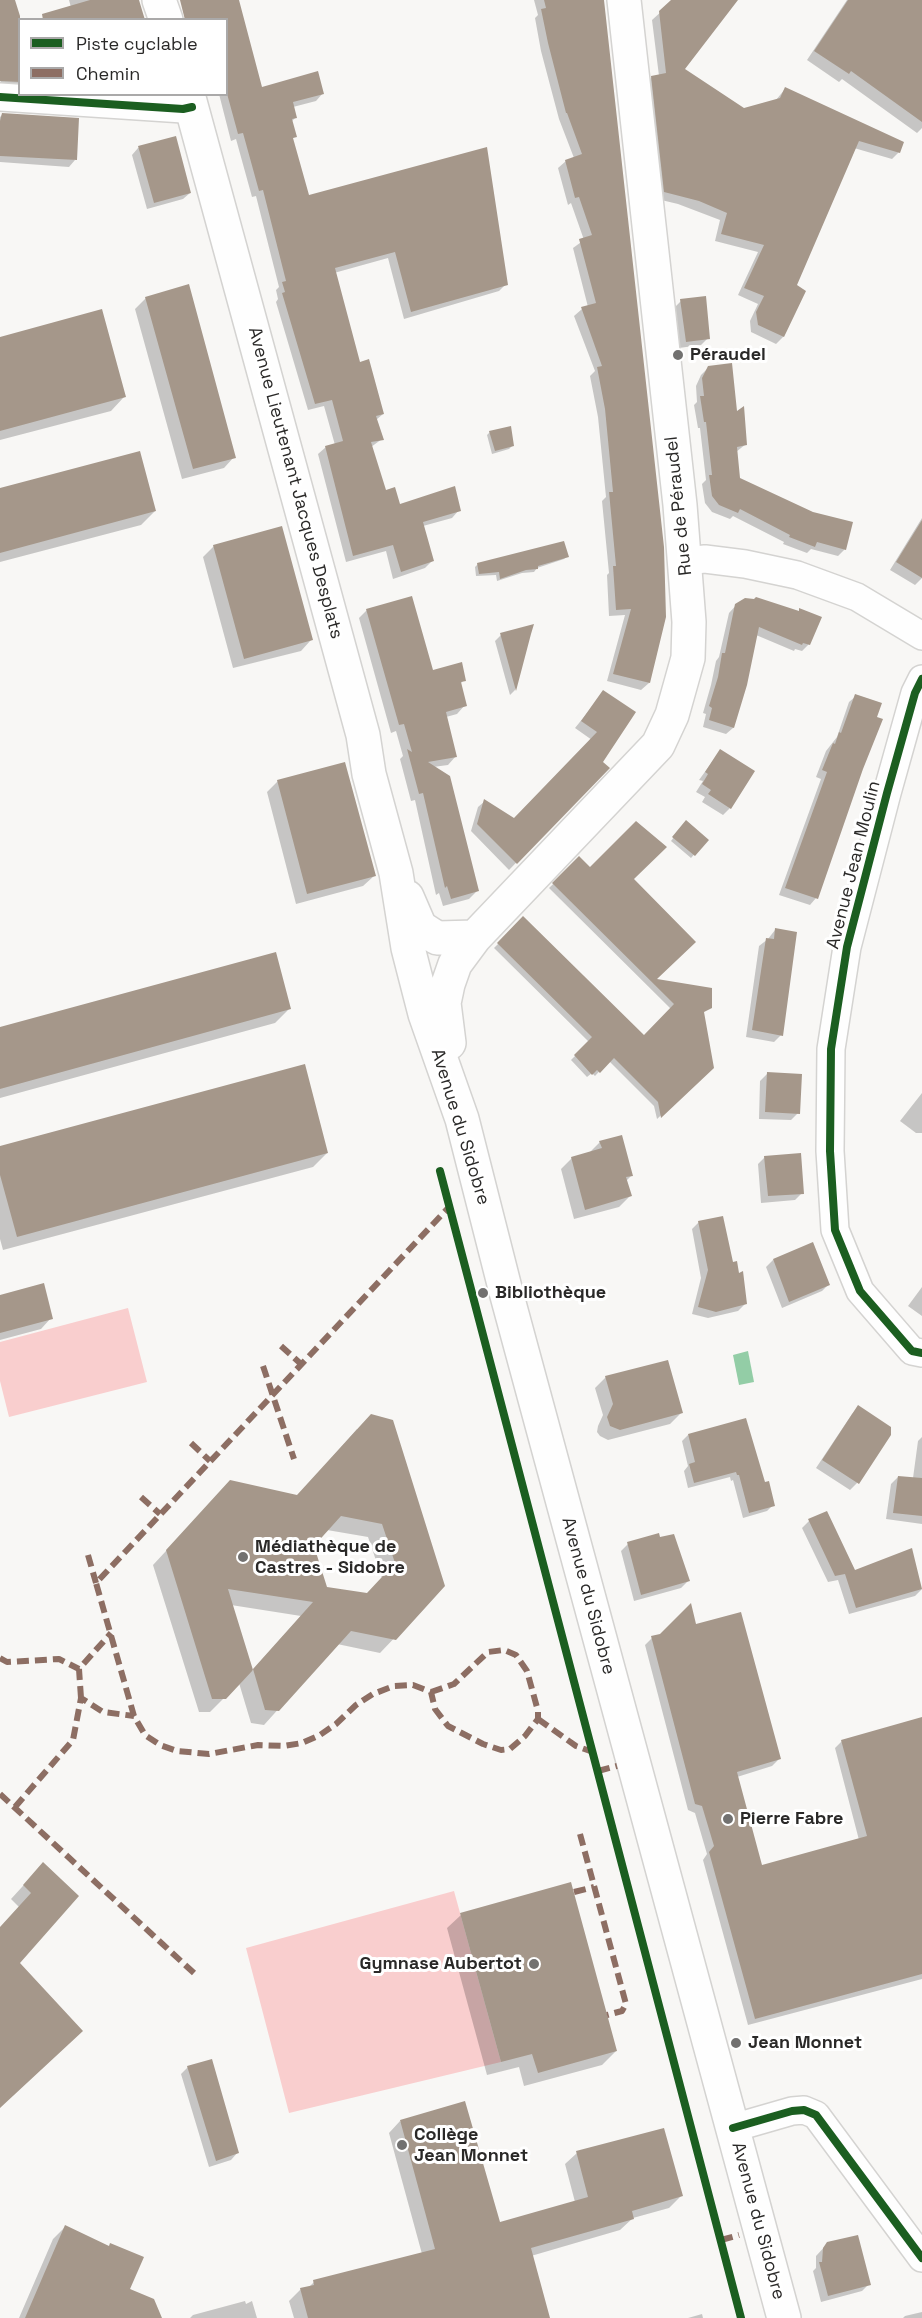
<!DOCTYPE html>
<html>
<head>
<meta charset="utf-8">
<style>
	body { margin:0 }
	#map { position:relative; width:922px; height:2318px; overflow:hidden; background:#f8f7f5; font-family:"Space Grotesk",sans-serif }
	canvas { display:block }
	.legend { position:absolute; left:18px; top:18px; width:210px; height:78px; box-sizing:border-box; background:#fff; border:2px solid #aaa9a9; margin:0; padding:8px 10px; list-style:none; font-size:18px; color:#2a2928 }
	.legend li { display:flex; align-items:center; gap:12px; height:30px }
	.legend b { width:30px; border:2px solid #aaa9a9 }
</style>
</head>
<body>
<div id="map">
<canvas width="922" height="2318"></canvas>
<ul class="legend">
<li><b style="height:8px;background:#1b5e20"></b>Piste cyclable</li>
<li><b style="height:8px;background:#8d6e63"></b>Chemin</li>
</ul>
</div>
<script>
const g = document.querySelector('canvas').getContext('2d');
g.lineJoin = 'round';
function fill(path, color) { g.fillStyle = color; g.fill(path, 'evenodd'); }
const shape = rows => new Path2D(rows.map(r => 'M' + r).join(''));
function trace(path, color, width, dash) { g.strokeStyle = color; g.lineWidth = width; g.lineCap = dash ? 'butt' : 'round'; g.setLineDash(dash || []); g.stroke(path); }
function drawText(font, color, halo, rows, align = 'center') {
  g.font = font + ' "Space Grotesk",sans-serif'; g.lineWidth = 6; g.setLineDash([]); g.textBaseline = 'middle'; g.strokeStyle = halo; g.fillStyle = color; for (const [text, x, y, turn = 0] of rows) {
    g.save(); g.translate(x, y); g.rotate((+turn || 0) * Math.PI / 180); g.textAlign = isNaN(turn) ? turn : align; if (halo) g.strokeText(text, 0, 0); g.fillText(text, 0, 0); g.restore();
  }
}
const green = shape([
	[128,1308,147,1382,9,1417,0,1381,0,1342],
	[454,1891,501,2062,289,2113,246,1948]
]);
const water = shape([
	[748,1351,754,1382,739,1385,733,1355]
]);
const shadow = shape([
	[69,0,138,0,74,19],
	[193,0,237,0,261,89,323,93,316,101,293,107,296,117,291,122,295,136,292,139,308,196,506,284,499,291,404,319,388,258,334,273,359,364,383,414,376,420,382,439,371,447,385,492,399,506,459,510,452,518,423,526,433,560,425,568,393,579,386,551,346,562,318,454,326,447,335,445,324,406,308,410,276,302,278,299,276,290,279,287,256,196,252,197,236,139,231,141,219,94,226,94,226,20],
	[534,0,603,0,649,683,641,690,607,681,625,615,609,616,607,575,609,573,602,501,606,497,598,417,590,376,595,371,574,316,582,309,588,307,573,248,584,240,571,203,568,205,558,168,566,161,574,158,559,119,541,51,535,18,538,15],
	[674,0,736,0,683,69,743,109,776,100,785,89,899,152,892,159,854,148,795,285,804,291,783,337,776,344,751,332,750,321,758,304,738,295,758,252,715,241,720,220,678,204,657,199,645,84,652,77,659,76,652,20],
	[847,0,922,0,922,128,917,133,842,79,839,82,807,60],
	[7,75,20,76,20,93,0,92,0,82],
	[3,114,75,160,69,167,0,162,0,117],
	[175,138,190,193,183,199,147,209,132,155,138,148],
	[146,298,234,457,224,468,182,479,135,309],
	[681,301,708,338,701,345,679,348,674,308],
	[0,338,124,397,111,411,0,440],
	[708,368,736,414,746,444,736,452,739,479,845,549,838,556,811,549,807,553,783,544,784,542,733,516,730,519,712,512,705,503,702,484,706,480,700,428,698,428,694,405,697,402,696,386,701,375],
	[490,432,512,446,509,449,492,454,487,435],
	[0,490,155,511,141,525,0,562],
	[922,518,922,578,915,585,890,570],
	[214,546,311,640,301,651,233,668,203,557],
	[567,556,564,559,537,568,534,572,522,573,497,581,496,575,476,576,475,567,478,564],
	[739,602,798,612,800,610,809,644,802,651,795,649,794,651,756,635,733,728,726,734,703,727,706,714,703,713,711,685,716,661,719,657,729,613],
	[367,610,432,672,464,680,460,684,465,705,457,714,446,717,456,756,448,765,433,767,477,891,469,899,443,906,439,893,436,895,415,800,411,801,400,759,403,756,396,731,391,733,359,618],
	[530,634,515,690,510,695,495,641,501,635],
	[604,692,602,762,608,768,509,870,471,831,478,807,485,801,514,819,592,740,575,728],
	[856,696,816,898,810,905,779,895,821,779,816,777,826,751,837,737,849,702],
	[720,751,730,808,723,815,702,802,705,797,696,792,703,781,699,780],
	[278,781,374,876,363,886,296,904,267,792],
	[683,825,707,840,691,858,671,841],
	[579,859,590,869,632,879,654,980,710,1007,702,1013,713,1067,657,1119,654,1106,609,1061,595,1076,592,1073,587,1077,571,1060,589,1042,494,948,523,919,644,1037,671,1009,549,888],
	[775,930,781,1035,774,1042,746,1037,759,946,768,939],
	[289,1009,275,1023,0,1098,0,1029],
	[767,1074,798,1113,791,1120,759,1119,760,1081],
	[922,1093,922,1133,916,1133,900,1121],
	[600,1142,631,1176,626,1181,630,1196,619,1207,574,1219,561,1169,572,1158,589,1153],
	[0,1148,327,1153,313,1167,3,1250,0,1239],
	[765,1157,802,1193,795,1200,761,1203,758,1164],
	[699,1222,732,1263,745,1304,738,1311,708,1318,692,1314,701,1278,692,1229],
	[773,1260,829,1284,822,1291,782,1308,766,1267],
	[922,1287,922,1316,908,1306],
	[0,1296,51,1318,41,1329,0,1340],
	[606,1377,681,1413,670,1424,608,1440,600,1436,597,1432,598,1426,603,1415,595,1388],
	[859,1407,857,1483,850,1490,816,1468,852,1414],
	[357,1429,444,1586,380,1653,337,1644,264,1725,251,1723,239,1683,210,1712,199,1712,153,1565,217,1496,297,1497],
	[327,1530,368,1537,382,1578,367,1595,326,1588,313,1545],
	[231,1605,301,1616,252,1671],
	[688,1435,764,1484,773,1505,767,1511,743,1518,733,1480,731,1481,730,1477,688,1488,684,1471,688,1466,682,1441],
	[922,1437,922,1524,886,1519,891,1484,898,1477,913,1478,918,1441],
	[826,1513,855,1571,922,1589,915,1596,849,1614,838,1580,828,1582,802,1528,809,1521],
	[659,1539,688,1581,681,1588,634,1601,621,1551,628,1544],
	[695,1625,779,1759,772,1766,737,1777,761,1867,859,1840,835,1748,842,1741,922,1719,922,1979,748,2025,703,1860,707,1854,695,1813,688,1810,645,1645,652,1638],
	[43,1864,18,1963,0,2107,0,1928,19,1907,11,1899],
	[461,1915,616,2051,602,2065,524,2086,519,2067,487,2075,447,1928],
	[188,2067,238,2152,231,2160,209,2167,181,2074],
	[400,2121,499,2223,575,2202,565,2164,577,2153,681,2196,669,2208,633,2218,620,2230,531,2256,549,2318,294,2318,289,2301,301,2289,308,2288,314,2282,422,2254,389,2133],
	[65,2227,128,2290,155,2318,19,2318,53,2239],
	[828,2243,869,2284,862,2291,821,2302,813,2271,816,2268,816,2256],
	[245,2301,246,2304,252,2301,257,2318,190,2318,193,2315],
	[922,2312,922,2318,903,2318,905,2316],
	[702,2314,703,2318,688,2318]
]);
const building = shape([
	[0,0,15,0,20,16,20,82,0,81],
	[90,0,139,0,145,20,43,20,42,14],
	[180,0,239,0,262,87,318,71,324,94,293,102,297,118,292,119,297,137,293,138,309,195,487,147,508,285,411,312,395,252,335,268,360,362,369,359,384,414,376,416,384,440,371,442,386,490,395,487,400,504,455,486,461,511,423,522,434,561,401,572,393,545,353,556,325,446,343,441,332,400,315,404,282,293,285,292,282,282,286,281,263,190,259,191,243,133,238,134,226,90,226,20,185,20],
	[544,0,604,0,664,547,666,617,650,683,613,674,631,609,616,610,613,566,616,566,609,492,613,492,605,409,597,367,602,366,581,307,596,303,579,239,592,235,579,197,575,198,565,160,582,154,567,113,566,113,548,43,541,9,546,8],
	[671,0,738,0,685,69,744,108,780,98,785,87,904,142,900,153,859,141,797,285,806,291,784,337,758,325,756,312,764,296,744,288,764,245,721,234,727,213,699,201,664,192,651,76,666,73,659,11],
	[848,0,922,0,922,122,851,71,849,74,814,51],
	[2,113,79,118,77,160,0,156,0,121],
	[176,136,191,193,154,203,138,146],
	[189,284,236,458,193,469,145,297],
	[706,296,710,339,686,342,680,299],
	[102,309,126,397,0,431,0,337],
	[732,363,737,411,744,406,747,445,737,447,740,478,813,512,853,522,846,550,817,542,815,547,789,537,790,535,740,509,738,513,719,505,712,496,709,475,712,475,706,422,704,422,700,396,704,396,702,378,708,366],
	[511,426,514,446,495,451,489,431],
	[140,451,156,511,0,553,0,488],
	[922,520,922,578,896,562],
	[282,526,313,640,244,659,213,545],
	[564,541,569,557,538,566,538,569,526,570,500,579,499,572,479,574,477,563],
	[412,596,433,670,462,662,466,681,461,682,467,706,446,712,457,757,428,762,450,776,479,891,451,899,447,886,445,888,423,793,419,794,407,749,412,752,404,724,399,725,366,609],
	[756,597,799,611,799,608,822,617,810,645,803,643,802,645,759,627,747,685,734,728,709,720,712,708,709,706,718,677,722,653,725,653,735,604,745,598,754,599],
	[534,624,531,634,516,691,500,633],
	[603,690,636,712,603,762,610,768,517,864,477,824,484,799,514,818,597,732,581,721],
	[855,694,882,703,877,717,883,719,863,769,818,899,785,888,827,772,822,770,833,743,835,744,839,732,841,733],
	[720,749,755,771,731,809,708,794,711,790,702,784,708,774,705,772],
	[345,762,376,876,307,894,277,780],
	[686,820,709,840,695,856,672,837],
	[636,821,667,847,634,879,696,942,657,979,712,988,712,1008,704,1012,714,1068,661,1118,658,1102,614,1058,600,1073,597,1070,592,1075,574,1055,592,1037,497,943,523,916,644,1035,674,1004,552,883,579,856,590,867],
	[775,928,797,932,783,1036,752,1030,766,938,774,939],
	[276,952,291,1009,0,1089,0,1027],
	[305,1064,328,1153,17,1237,0,1175,0,1146],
	[767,1072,802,1074,800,1114,765,1112],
	[622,1135,633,1176,626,1177,632,1196,585,1210,571,1157,602,1148,599,1141],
	[801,1153,804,1194,768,1196,764,1156],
	[723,1216,733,1262,737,1261,739,1273,743,1271,747,1304,716,1312,698,1307,708,1270,698,1221],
	[813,1242,830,1285,789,1302,773,1259],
	[44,1283,53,1319,0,1333,0,1295],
	[668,1360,683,1413,620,1430,610,1426,607,1417,613,1404,605,1376],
	[858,1405,891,1427,891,1435,859,1484,822,1460],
	[371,1414,393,1420,445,1586,396,1640,351,1631,279,1711,265,1710,253,1669,313,1602,228,1589,253,1670,226,1699,212,1699,166,1550,230,1480,297,1495],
	[341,1516,382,1524,395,1563,367,1593,327,1587,314,1546],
	[746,1418,765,1482,769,1481,775,1506,749,1513,739,1475,737,1475,736,1472,694,1483,689,1464,695,1462,688,1434],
	[898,1476,922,1478,922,1516,893,1513],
	[827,1511,855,1570,912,1548,922,1589,856,1608,845,1574,835,1576,808,1519],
	[659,1533,660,1537,674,1534,690,1581,641,1595,627,1542],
	[691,1603,696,1624,741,1612,781,1759,737,1772,762,1865,867,1836,841,1740,922,1717,922,1974,755,2019,709,1852,714,1846,702,1806,695,1804,651,1636,660,1634],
	[43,1862,79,1896,20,1963,83,2031,0,2108,0,1927,31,1893,23,1885],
	[571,1882,617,2051,538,2073,532,2054,501,2062,460,1913],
	[212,2059,239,2153,216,2161,187,2066],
	[465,2101,500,2222,588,2197,576,2151,664,2128,683,2196,632,2211,634,2219,531,2248,550,2318,308,2318,300,2288,314,2285,313,2280,435,2249,400,2120],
	[65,2225,109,2246,110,2243,144,2257,130,2289,154,2299,162,2318,25,2318],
	[858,2235,871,2285,828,2296,819,2262,822,2262,823,2248,827,2242]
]);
const minor = shape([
	[0,97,183,109,192,107],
	[685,561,705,559,745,564,797,575,857,597,922,636],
	[922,679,915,693,887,793,847,947,831,1049,830,1151,835,1230,860,1291,912,1351,922,1353],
	[733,2128,792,2111,804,2110,816,2115,922,2258]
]);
const major = shape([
	[159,0,166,20],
	[188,94,363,735,369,774,396,873,408,948,425,1014,462,1119,506,1292,784,2318],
	[407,897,420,927,437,938,475,937],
	[449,1043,444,1003,448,984,455,964,475,937,658,745,672,715,688,658,689,622,680,505,624,0]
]);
const quiet = shape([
	[281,1346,301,1364],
	[263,1366,294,1459],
	[191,1443,210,1461],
	[141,1497,160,1514],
	[88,1555,96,1583],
	[0,1658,7,1662,59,1659,79,1669],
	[431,1692,454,1684,488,1652,504,1650,516,1655,527,1671,538,1711,538,1719,525,1736,510,1749,501,1750,483,1744,448,1726,435,1709,431,1692,413,1685,394,1686,373,1694,356,1705,336,1724,320,1735,302,1743,284,1746,258,1745,209,1754,177,1751,160,1745,145,1735,134,1716,96,1583,450,1206],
	[81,1698,79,1669,111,1633],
	[538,1719,576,1746,593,1752],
	[598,1771,617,1766],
	[0,1794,195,1974],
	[15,1807,73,1740,81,1698,103,1712,134,1716],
	[580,1834,626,2004,622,2011,607,2015],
	[574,1892,594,1887],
	[721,2240,739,2235]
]);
const cycleway = shape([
	[0,97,183,109,192,107],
	[922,679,915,693,887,793,847,947,831,1049,830,1151,835,1230,860,1291,912,1351,922,1353],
	[440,1171,741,2318],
	[733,2128,792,2111,804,2110,816,2115,922,2258]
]);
const markers = [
	[678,355,6,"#727170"],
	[483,1293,6,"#727170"],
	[243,1557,6,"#727170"],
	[728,1819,6,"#727170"],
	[534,1964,6,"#727170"],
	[736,2043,6,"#727170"],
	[402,2145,6,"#727170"]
];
const poiNames = [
	["Péraudel",690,355],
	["Bibliothèque",495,1293],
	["Médiathèque de",255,1547],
	["Castres - Sidobre",255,1568],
	["Pierre Fabre",740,1819],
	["Gymnase Aubertot",522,1964,"right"],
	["Jean Monnet",748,2043],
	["Collège",414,2135],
	["Jean Monnet",414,2156]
];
const streetNames = [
	["Avenue Lieutenant Jacques Desplats",295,483,75],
	["Rue de Péraudel",679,506,-96],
	["Avenue Jean Moulin",854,865,-76],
	["Avenue du Sidobre",460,1127,73],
	["Avenue du Sidobre",588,1596,75],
	["Avenue du Sidobre",758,2221,75]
];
fill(green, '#f9cece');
fill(water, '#93cda6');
fill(shadow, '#0003');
fill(building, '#a5978a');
trace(minor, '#d4d3d1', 30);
trace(major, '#d4d3d1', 36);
trace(minor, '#fefefe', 27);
trace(major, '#fefefe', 33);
trace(quiet, '#8d6e63', 6, [12, 6]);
trace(cycleway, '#1b5e20', 8);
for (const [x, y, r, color] of markers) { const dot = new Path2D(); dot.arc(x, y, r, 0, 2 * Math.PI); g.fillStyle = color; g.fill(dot); trace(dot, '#fff', 2); }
drawText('bold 18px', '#2a2928', '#fff', poiNames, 'left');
drawText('18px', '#2a2928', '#fff', streetNames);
</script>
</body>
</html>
